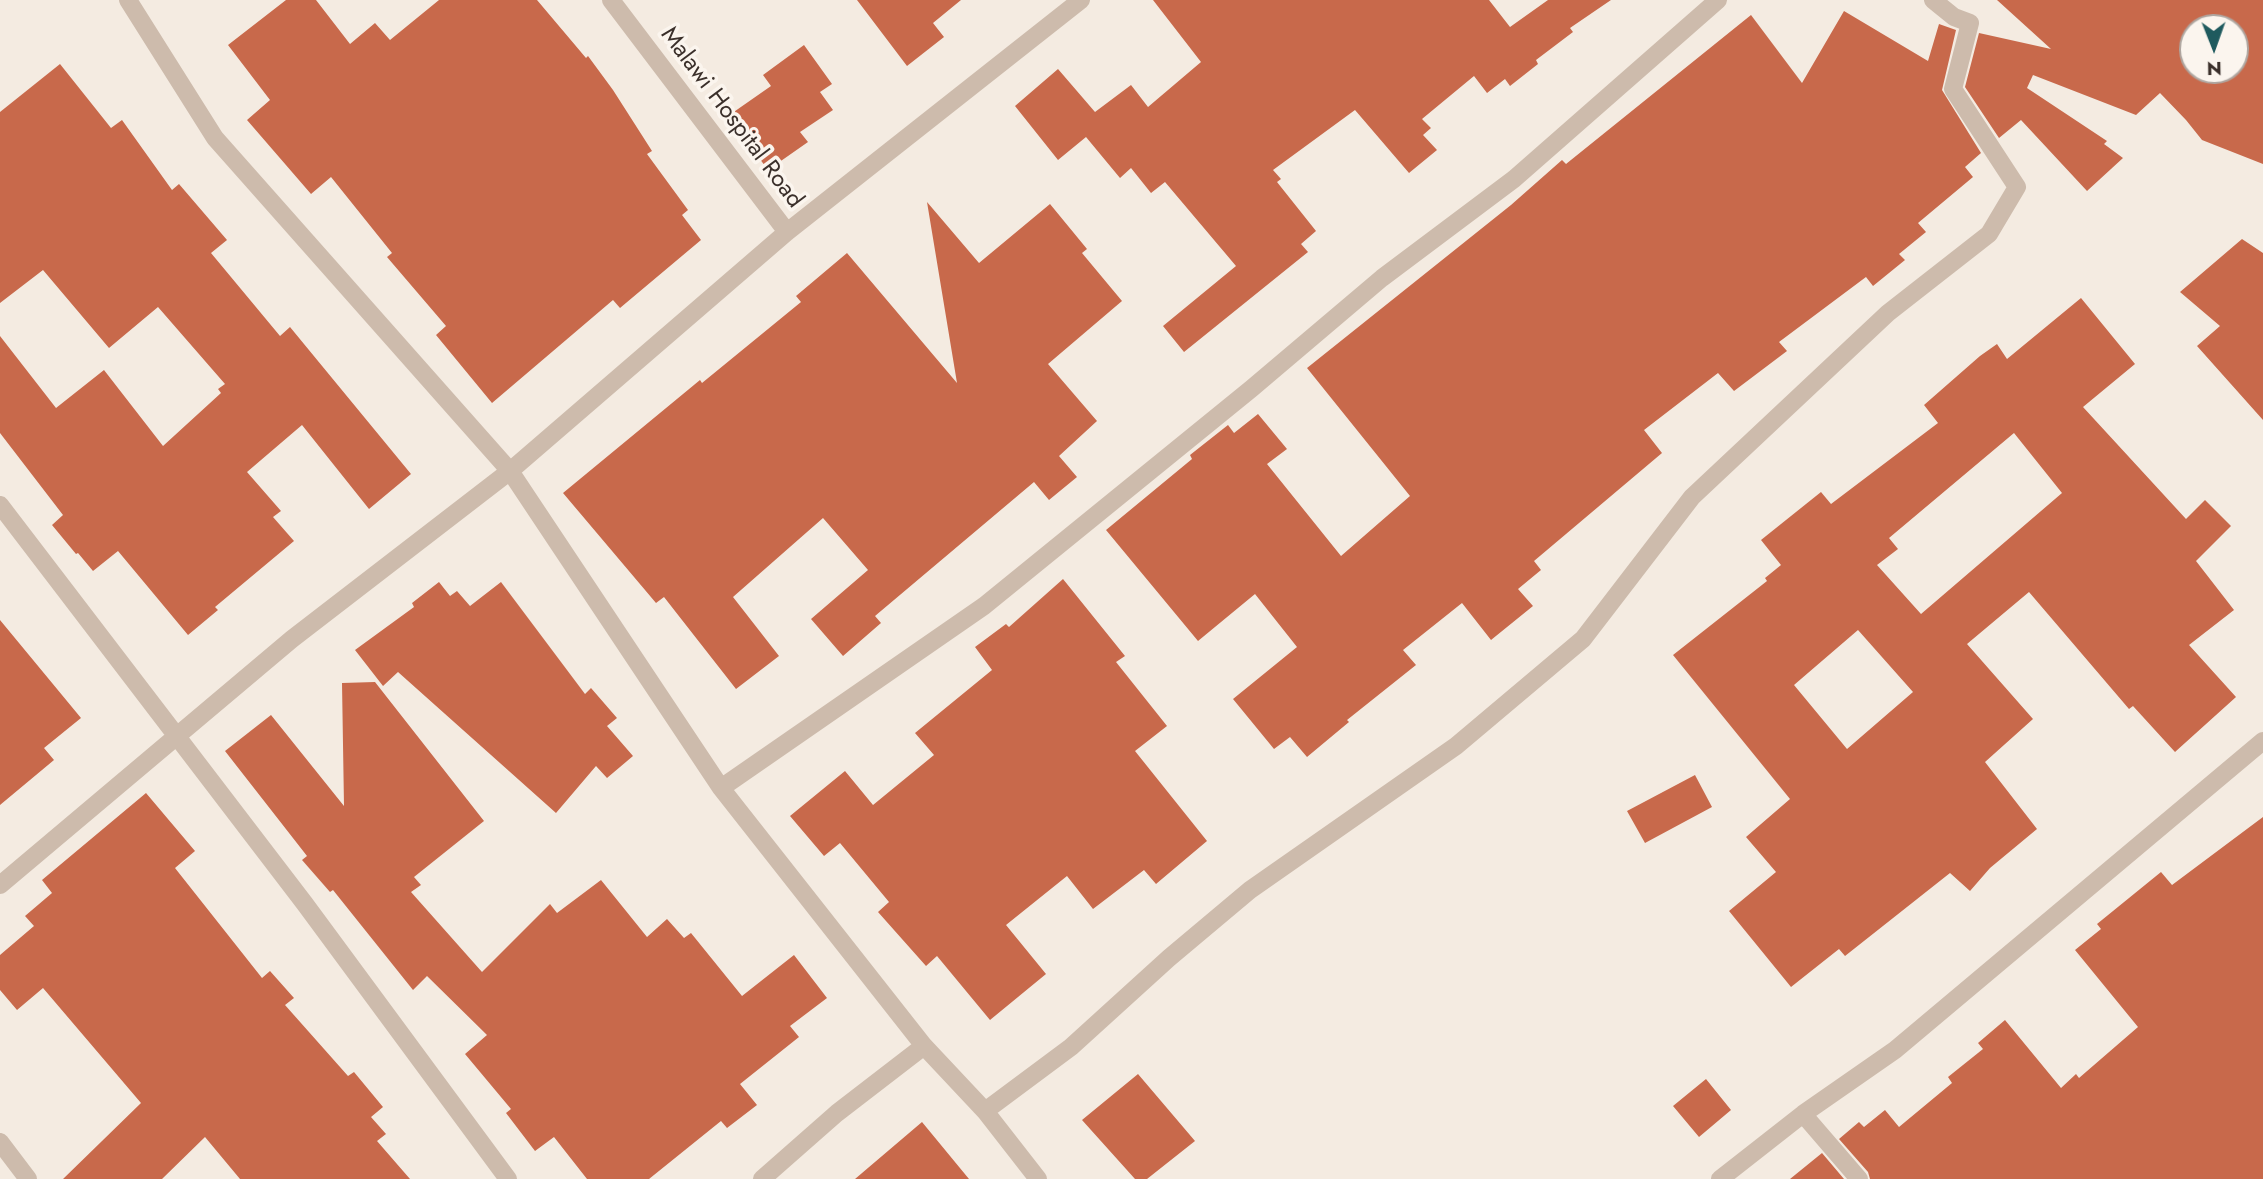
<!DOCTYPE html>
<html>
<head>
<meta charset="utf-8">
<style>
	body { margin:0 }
	#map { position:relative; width:2263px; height:1179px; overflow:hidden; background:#f4ebe1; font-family:Jost,sans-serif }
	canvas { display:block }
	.north { position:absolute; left:2179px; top:14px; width:70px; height:70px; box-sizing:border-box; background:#fbf5ee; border:2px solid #aea6a0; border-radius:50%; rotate:179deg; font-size:19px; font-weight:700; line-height:28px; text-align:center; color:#3b302b }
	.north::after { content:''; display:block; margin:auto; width:24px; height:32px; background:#1f5a5e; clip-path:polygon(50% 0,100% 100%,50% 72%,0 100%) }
</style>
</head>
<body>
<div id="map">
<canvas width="2263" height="1179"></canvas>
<div class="north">N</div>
</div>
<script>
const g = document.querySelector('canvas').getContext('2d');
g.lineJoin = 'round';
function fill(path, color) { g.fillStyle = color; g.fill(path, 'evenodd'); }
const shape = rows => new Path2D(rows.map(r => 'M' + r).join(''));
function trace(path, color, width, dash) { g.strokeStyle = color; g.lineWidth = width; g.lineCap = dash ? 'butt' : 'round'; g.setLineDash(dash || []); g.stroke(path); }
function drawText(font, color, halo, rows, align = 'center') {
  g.font = font + ' Jost,sans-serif'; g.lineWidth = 7; g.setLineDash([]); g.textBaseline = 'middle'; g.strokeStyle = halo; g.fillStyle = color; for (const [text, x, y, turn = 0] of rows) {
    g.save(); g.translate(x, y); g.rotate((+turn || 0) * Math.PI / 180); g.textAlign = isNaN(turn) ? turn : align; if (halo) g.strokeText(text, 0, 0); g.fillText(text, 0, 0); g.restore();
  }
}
const building = shape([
	[286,0,316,0,350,44,375,23,390,40,439,0,537,0,586,58,588,56,613,90,652,151,647,154,688,210,682,215,701,240,620,308,613,300,492,403,436,335,446,326,387,257,392,253,331,177,311,194,247,120,270,100,228,45],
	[857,0,961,0,933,23,944,37,907,66],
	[1153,0,1489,0,1510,27,1548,0,1611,0,1570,28,1573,32,1536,60,1538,64,1510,86,1505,79,1487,93,1474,76,1422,119,1431,128,1423,135,1437,150,1409,173,1355,110,1273,170,1281,179,1277,182,1316,231,1301,244,1308,252,1184,352,1163,326,1236,266,1165,182,1151,193,1131,168,1120,178,1086,137,1058,160,1015,106,1058,69,1095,112,1131,85,1148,107,1201,62],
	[1997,0,2263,0,2263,164,2202,140,2186,120,2160,93,2136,115,2033,75,2027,88,2107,141,2104,144,2123,158,2087,191,2021,120,1999,138,1965,87,1979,33,2051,49],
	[2193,28,2235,28,2235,70,2193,70],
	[1844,11,1928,61,1939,24,1956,30,1942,90,1981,153,1965,167,1973,177,1918,223,1926,232,1899,254,1905,260,1873,286,1866,277,1779,342,1787,351,1734,391,1718,373,1644,430,1662,453,1534,561,1541,570,1518,589,1533,606,1491,640,1462,603,1403,650,1416,665,1347,720,1349,722,1307,757,1290,737,1274,749,1233,699,1297,647,1255,594,1198,641,1106,530,1192,459,1190,455,1228,425,1234,433,1258,414,1287,449,1267,464,1341,556,1410,496,1307,368,1511,205,1562,160,1566,164,1751,15,1802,83],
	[804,45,832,84,820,92,833,110,800,132,808,142,768,170,728,116,771,86,763,75],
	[60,64,111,128,122,120,172,190,179,184,227,240,211,253,280,336,290,327,411,474,369,509,302,425,247,472,281,511,273,517,294,541,215,607,218,610,188,635,118,551,93,571,78,553,76,554,52,525,63,515,0,433,0,336,56,408,104,370,163,446,221,393,218,389,225,384,158,307,109,348,43,270,0,303,0,112],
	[927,202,979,263,1050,204,1087,249,1082,253,1122,301,1048,364,1097,421,1059,456,1077,477,1049,500,1034,482,875,616,881,623,843,656,811,619,868,570,823,518,733,597,779,656,736,689,664,597,656,603,563,493,700,380,702,383,801,302,796,296,847,253,957,383],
	[2242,239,2263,253,2263,420,2197,346,2220,326,2180,292],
	[2081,298,2135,364,2083,407,2186,519,2205,500,2231,526,2196,561,2234,610,2189,645,2236,697,2175,752,2133,706,2129,709,2029,592,1967,644,2033,719,1985,762,2037,829,1990,868,1970,891,1950,873,1845,956,1839,949,1791,987,1729,911,1776,872,1746,837,1790,799,1673,655,1767,581,1765,578,1781,565,1761,540,1821,492,1831,504,1938,423,1924,405,1980,356,1997,344,2007,359],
	[2014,433,2062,493,1921,614,1877,565,1898,549,1889,538],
	[1858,630,1913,692,1847,749,1794,685],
	[1063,579,1125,656,1116,662,1167,726,1135,751,1207,841,1156,884,1144,870,1093,909,1067,876,1006,925,1046,974,990,1020,937,956,926,966,878,912,889,902,840,843,824,856,790,816,845,771,873,805,934,755,915,733,992,670,975,647,1006,624,1009,627],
	[439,582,450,596,457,591,470,606,501,582,585,694,591,688,617,718,607,726,633,756,607,778,596,766,556,813,398,672,383,686,355,650,414,607,412,603],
	[0,620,81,718,44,748,54,760,0,805],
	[375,682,484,821,414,877,421,885,411,892,482,972,550,904,557,913,601,880,647,937,667,919,684,938,691,933,742,996,794,955,827,998,790,1026,799,1037,740,1084,757,1105,727,1128,721,1121,649,1179,587,1179,554,1137,535,1151,506,1113,511,1109,465,1054,487,1035,427,976,413,990,333,890,330,892,302,860,307,856,225,751,271,715,344,806,342,683],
	[1695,775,1712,807,1645,843,1627,811],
	[146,793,195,851,175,868,262,978,270,971,294,998,285,1005,348,1076,354,1072,383,1107,371,1117,386,1134,377,1141,410,1179,240,1179,205,1137,162,1179,63,1179,141,1103,43,988,17,1010,0,990,0,955,34,926,25,916,52,893,42,880],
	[2263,817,2263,1179,1870,1179,1868,1172,1839,1139,1859,1122,1864,1127,1885,1110,1899,1127,1952,1083,1948,1077,1983,1049,1978,1043,2005,1020,2061,1088,2076,1074,2079,1078,2138,1027,2075,950,2101,929,2097,924,2161,872,2172,885],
	[1138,1074,1195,1141,1147,1179,1135,1179,1082,1120],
	[1706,1079,1731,1110,1699,1137,1673,1106],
	[922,1122,969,1179,855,1179],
	[1822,1153,1844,1179,1790,1179]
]);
const minor = shape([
	[128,0,215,138,510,471,721,788,924,1046,985,1111,1038,1179],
	[611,0,787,232],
	[0,505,305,904,508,1179],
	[721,788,984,606,1251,389,1382,278,1514,179,1718,0],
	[0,885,292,639,510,471,787,232,1081,0],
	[985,1111,1071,1047,1169,958,1250,890,1456,746,1583,639,1692,497,1888,313,1989,234,2017,187,1953,89,1970,23,1954,17,1933,0],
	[1803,1114,1859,1179],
	[0,1142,28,1179],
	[762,1179,837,1113,924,1046],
	[1720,1179,1803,1114,1895,1050,2263,741]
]);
const streetNames = [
	["Malawi Hospital Road",731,118,53]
];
fill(building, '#c8694b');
trace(minor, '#cdbbac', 18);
drawText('24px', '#3b302b', '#fbf5ee', streetNames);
</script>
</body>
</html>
